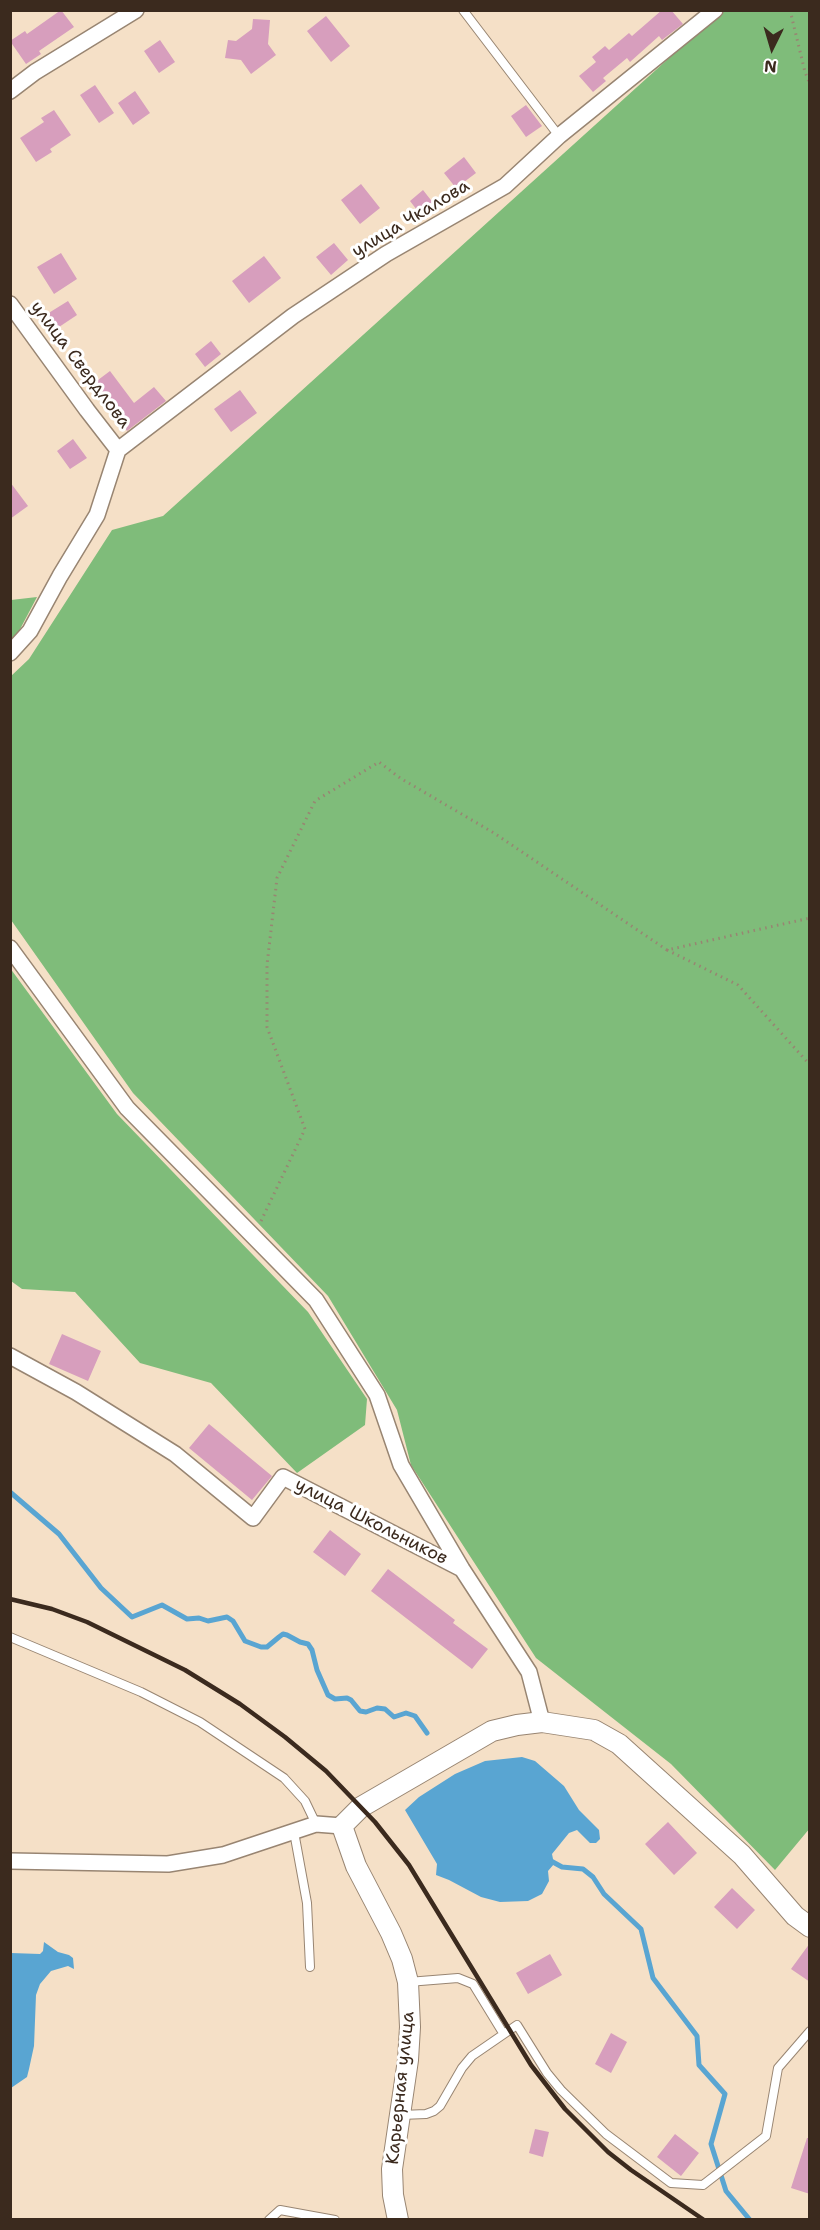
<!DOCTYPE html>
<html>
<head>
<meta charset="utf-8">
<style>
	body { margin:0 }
	#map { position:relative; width:820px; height:2230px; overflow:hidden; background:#f5e0c7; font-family:"Shantell Sans",sans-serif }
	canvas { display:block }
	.frame { position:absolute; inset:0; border:12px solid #3b2a1e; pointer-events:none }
	.north { position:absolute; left:742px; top:18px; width:60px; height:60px; -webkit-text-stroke:4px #fff; paint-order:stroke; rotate:185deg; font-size:16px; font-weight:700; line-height:24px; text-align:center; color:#3b2a1e }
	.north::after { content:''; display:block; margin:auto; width:21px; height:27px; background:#3b2a1e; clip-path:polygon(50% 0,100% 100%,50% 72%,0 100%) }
</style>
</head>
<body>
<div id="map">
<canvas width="820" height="2230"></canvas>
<div class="frame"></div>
<div class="north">N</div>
</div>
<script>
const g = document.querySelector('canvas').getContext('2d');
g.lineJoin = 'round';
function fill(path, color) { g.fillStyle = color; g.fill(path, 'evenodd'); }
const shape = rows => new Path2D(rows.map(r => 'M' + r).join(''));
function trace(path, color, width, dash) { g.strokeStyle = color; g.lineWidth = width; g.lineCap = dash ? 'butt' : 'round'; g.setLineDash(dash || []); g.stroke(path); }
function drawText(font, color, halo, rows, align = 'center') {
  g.font = font + ' "Shantell Sans",sans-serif'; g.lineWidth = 6; g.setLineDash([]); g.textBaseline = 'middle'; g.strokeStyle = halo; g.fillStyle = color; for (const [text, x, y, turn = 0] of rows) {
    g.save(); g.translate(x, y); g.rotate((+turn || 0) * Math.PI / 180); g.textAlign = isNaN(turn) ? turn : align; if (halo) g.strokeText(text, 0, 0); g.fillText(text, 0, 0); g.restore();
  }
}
const forest = shape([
	[721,11,809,11,810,1828,775,1870,671,1764,536,1658,411,1465,397,1410,328,1296,133,1093,11,920,10,677,29,659,112,530,163,516],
	[37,597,18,633,11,640,11,600],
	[10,968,117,1114,308,1312,367,1399,365,1425,297,1473,211,1383,140,1363,75,1292,22,1289,11,1281]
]);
const water = shape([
	[522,1757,535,1761,564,1786,579,1810,599,1830,600,1839,596,1843,590,1843,577,1830,569,1833,552,1854,554,1864,548,1871,549,1881,542,1894,528,1901,500,1902,481,1897,449,1880,436,1875,437,1864,405,1810,419,1797,455,1774,485,1761],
	[44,1942,58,1952,69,1955,73,1958,74,1969,68,1966,51,1971,40,1984,36,1995,34,2046,29,2069,27,2077,11,2088,11,1953,40,1954,43,1951]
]);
const stream = shape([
	[10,1492,59,1534,101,1588,132,1617,162,1605,187,1619,199,1618,208,1621,227,1617,233,1621,245,1641,261,1647,267,1647,279,1637,283,1634,287,1635,300,1642,308,1644,312,1650,317,1670,328,1695,335,1699,347,1698,351,1700,360,1711,366,1712,377,1708,385,1709,394,1717,406,1713,415,1716,427,1733],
	[551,1861,562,1867,583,1869,593,1877,604,1894,641,1929,653,1978,697,2036,699,2065,725,2094,711,2144,726,2191,750,2220]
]);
const building = shape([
	[61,10,74,27,39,51,41,54,26,64,10,41,25,31,27,34],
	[662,10,671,10,683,24,662,40,659,36,630,62,627,58,603,78,606,81,593,92,579,76,596,62,592,57,605,46,609,50,629,33,632,36],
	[326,16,350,46,331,62,307,31],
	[253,19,270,20,268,44,276,55,251,74,241,60,225,58,228,40,236,41,252,29],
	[160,40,175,62,159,73,144,51],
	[95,85,114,113,99,123,80,95],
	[135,91,150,113,133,125,118,103],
	[526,105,542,126,526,137,511,116],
	[54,110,71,135,50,149,52,152,36,162,20,138,44,122,41,118],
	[464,157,476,173,456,188,444,173],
	[361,184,380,208,360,224,341,200],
	[423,190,434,204,420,214,410,201],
	[334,243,348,260,331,275,316,257],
	[61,253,77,279,54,294,37,267],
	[264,256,281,278,249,303,232,281],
	[68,301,77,315,56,329,47,314],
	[211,341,221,354,205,367,195,354],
	[110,371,134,403,154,387,166,401,127,431,94,383],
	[240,390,257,413,231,432,214,409],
	[73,439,87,458,70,469,57,451],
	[10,482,28,506,10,519],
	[62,1334,101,1351,88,1381,49,1364],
	[209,1424,272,1476,252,1500,189,1448],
	[330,1530,361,1554,345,1576,313,1552],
	[388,1569,455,1620,453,1623,488,1649,472,1669,371,1591],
	[668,1822,697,1853,674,1875,645,1844],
	[732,1888,755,1910,737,1929,714,1907],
	[810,1943,810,1982,791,1969],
	[550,1954,562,1975,528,1994,516,1973],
	[611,2033,627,2042,611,2073,595,2064],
	[535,2129,549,2132,543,2157,529,2153],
	[675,2134,699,2153,681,2176,657,2157],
	[807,2138,810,2138,810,2194,791,2188]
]);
const path = shape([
	[790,10,805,72,810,84],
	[667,950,738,985,810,1065],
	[261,1221,305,1129,267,1027,267,965,277,878,315,801,379,762,400,778,494,833,667,950,810,918]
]);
const service = shape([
	[463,10,559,136],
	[10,1637,141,1692,200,1722,284,1778,305,1801,316,1824],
	[294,1832,307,1903,310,1967],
	[408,1982,458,1978,473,1984,503,2033],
	[401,2115,426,2114,434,2111,440,2106,462,2068,472,2056,517,2025,547,2073,561,2090,606,2134,671,2183,703,2185,766,2136,778,2068,810,2031],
	[269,2220,280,2210,335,2220]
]);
const minor = shape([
	[10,91,35,72,136,10],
	[10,304,87,410,118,450],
	[118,450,293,316,386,254,505,186,559,136,715,10],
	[10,653,30,631,60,576,97,515,118,450],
	[10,948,127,1108,316,1300,377,1395,401,1465,462,1569,529,1672,542,1722],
	[10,1356,76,1392,175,1454,253,1518,283,1477,462,1569],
	[10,1861,168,1864,223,1855,316,1824,342,1826]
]);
const tertiary = shape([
	[398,2220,393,2195,392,2169,408,2060,410,2027,408,1982,402,1959,391,1933,356,1866,342,1826,361,1807,492,1731,517,1725,542,1722,594,1730,619,1744,742,1855,795,1916,810,1927]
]);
const rail = shape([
	[10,1599,52,1609,87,1622,185,1670,240,1704,285,1737,326,1771,375,1822,409,1865,531,2065,565,2109,608,2152,631,2170,704,2220]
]);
const streetNames = [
	["улица Чкалова",411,219,-31],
	["улица Свердлова",80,365,53],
	["улица Школьников",371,1522,27],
	["Карьерная улица",401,2088,-84]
];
fill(forest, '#7fbc7a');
fill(water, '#59a5d2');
trace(stream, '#59a5d2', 5);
fill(building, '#d79ebd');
trace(service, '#988572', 10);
trace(minor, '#988572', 18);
trace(tertiary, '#988572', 22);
trace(path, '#988572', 3, [1.5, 4.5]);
trace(service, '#fff', 8);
trace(minor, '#fff', 15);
trace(tertiary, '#fff', 20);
trace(rail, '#3b2a1e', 4.5);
drawText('18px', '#3b2a1e', '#fff', streetNames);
</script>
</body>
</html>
